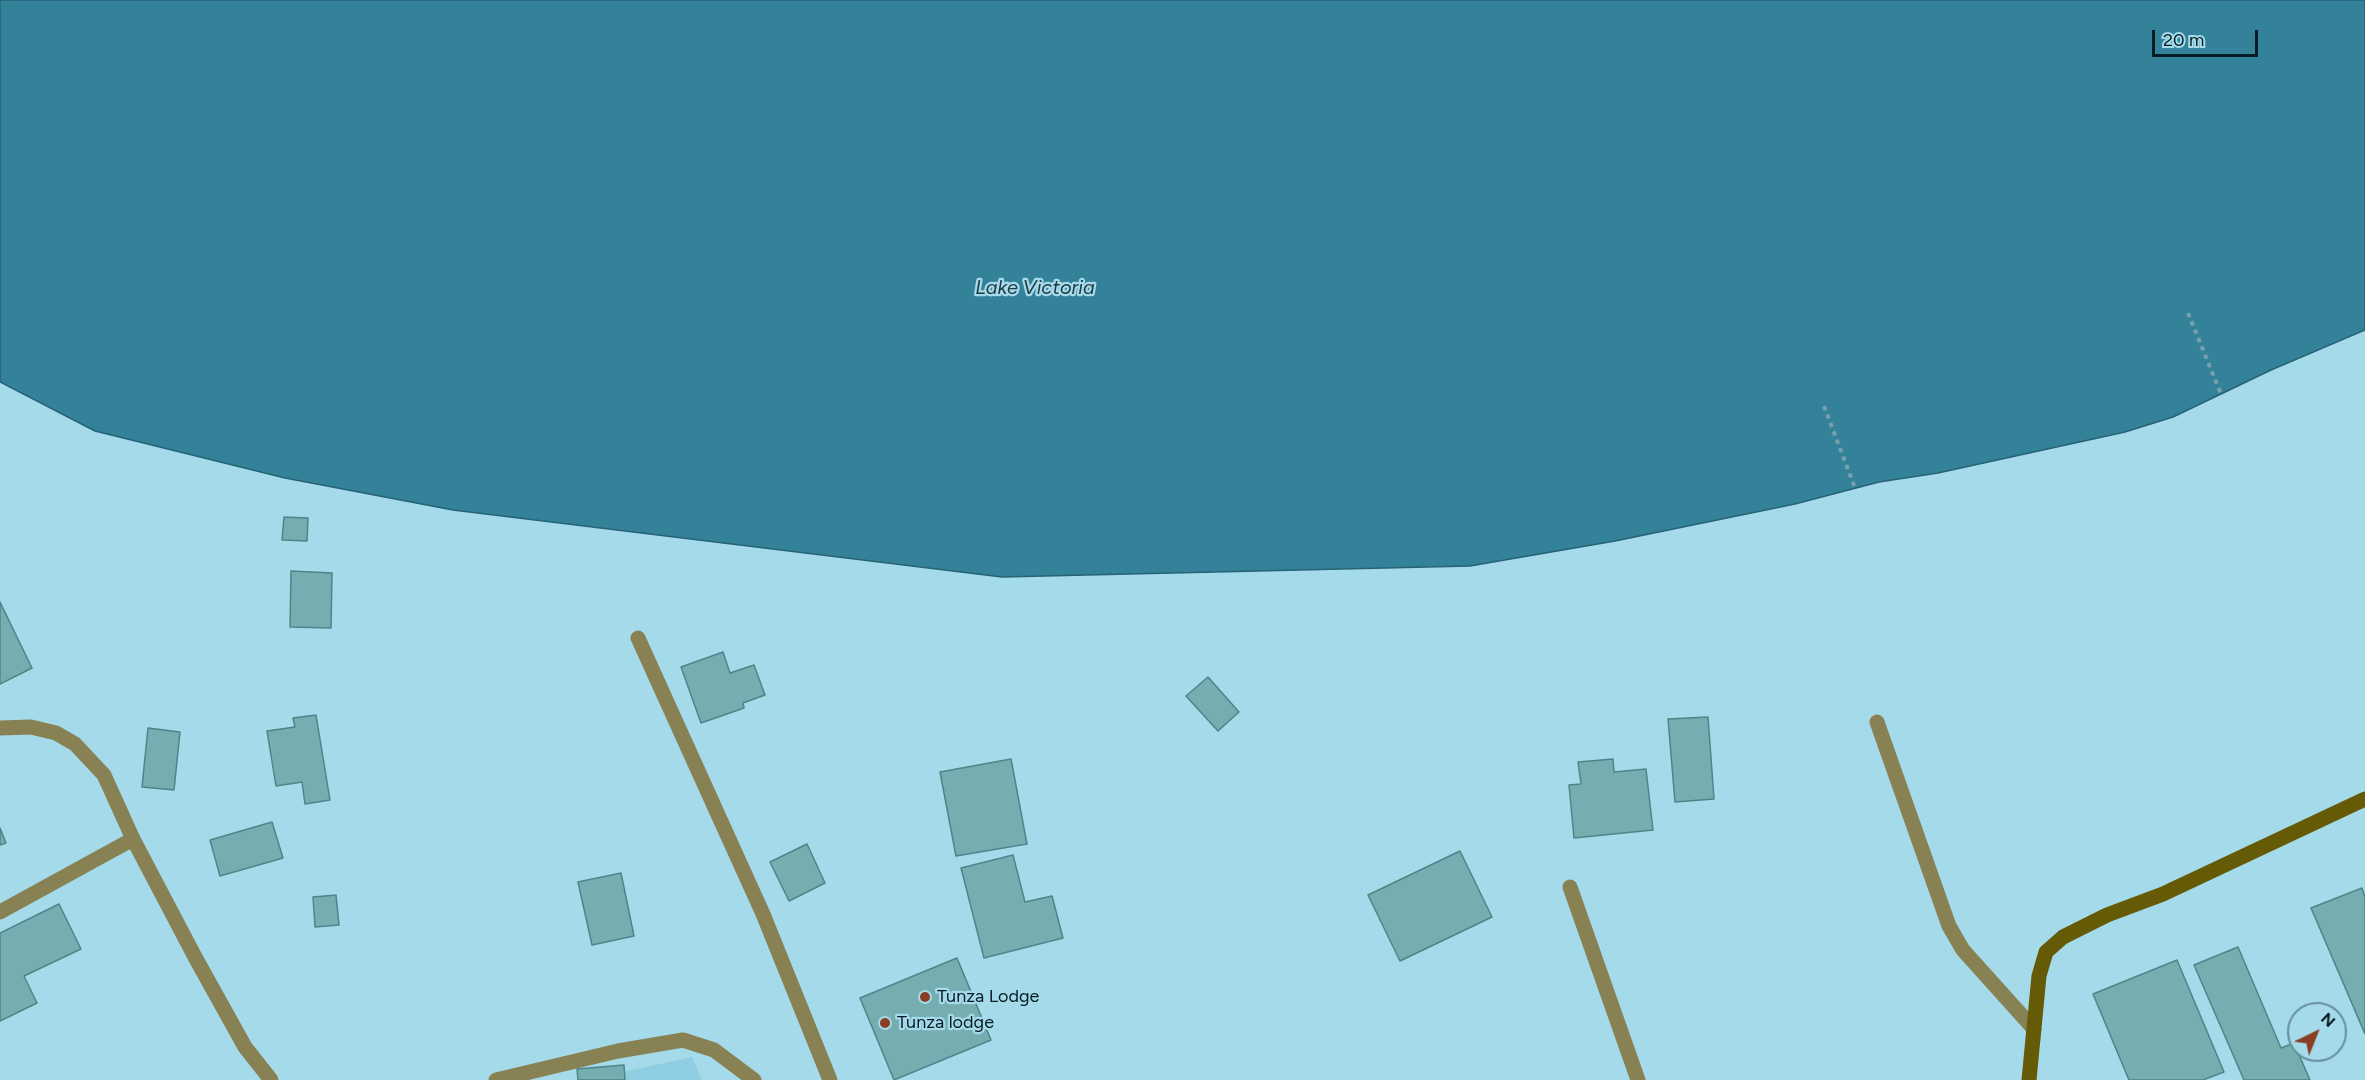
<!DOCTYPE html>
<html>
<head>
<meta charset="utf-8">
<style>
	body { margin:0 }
	#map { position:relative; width:2365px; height:1080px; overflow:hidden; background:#a5daeb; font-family:Figtree,sans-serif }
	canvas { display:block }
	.north { position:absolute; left:2287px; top:1002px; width:60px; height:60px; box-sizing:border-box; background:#a5daeb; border:2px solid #668e9b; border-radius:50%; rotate:43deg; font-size:16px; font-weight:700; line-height:24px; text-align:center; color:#071c22 }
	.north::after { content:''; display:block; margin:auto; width:21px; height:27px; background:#873e22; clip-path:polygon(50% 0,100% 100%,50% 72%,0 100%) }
	.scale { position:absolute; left:2152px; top:30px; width:106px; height:27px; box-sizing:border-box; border:3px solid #071c22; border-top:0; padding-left:8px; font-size:18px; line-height:21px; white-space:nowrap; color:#071c22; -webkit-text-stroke:4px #a5daeb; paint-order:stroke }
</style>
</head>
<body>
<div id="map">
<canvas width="2365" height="1080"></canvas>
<div class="north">N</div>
<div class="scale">20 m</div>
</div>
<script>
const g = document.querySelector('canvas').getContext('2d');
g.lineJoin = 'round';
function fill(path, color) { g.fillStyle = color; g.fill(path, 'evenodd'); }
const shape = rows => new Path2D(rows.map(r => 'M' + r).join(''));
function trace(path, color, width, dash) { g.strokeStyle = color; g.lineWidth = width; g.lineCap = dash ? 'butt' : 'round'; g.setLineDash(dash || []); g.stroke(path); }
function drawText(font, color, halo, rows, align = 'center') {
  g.font = font + ' Figtree,sans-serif'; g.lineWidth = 4.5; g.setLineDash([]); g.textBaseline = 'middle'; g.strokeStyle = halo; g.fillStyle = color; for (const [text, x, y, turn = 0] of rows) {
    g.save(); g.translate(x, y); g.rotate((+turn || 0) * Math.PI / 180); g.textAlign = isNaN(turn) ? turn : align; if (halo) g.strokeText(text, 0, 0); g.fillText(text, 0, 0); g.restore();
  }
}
const built = shape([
	[692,1057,702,1080,586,1080]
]);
const water = shape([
	[0,0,2365,0,2365,330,2271,370,2173,417,2125,432,1938,473,1879,482,1795,504,1615,541,1470,566,1002,577,453,510,285,478,95,431,0,382,0,0]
]);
const building = shape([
	[284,517,308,518,307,541,282,540,284,517],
	[291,571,332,573,331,628,290,627,291,571],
	[0,602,32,668,0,684,0,602],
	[723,652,730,673,754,665,765,695,743,703,744,708,701,723,681,667,723,652],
	[1208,677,1239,712,1218,731,1186,696,1208,677],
	[316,715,330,800,305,804,302,782,276,786,267,731,295,727,293,718,316,715],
	[1708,717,1714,799,1675,802,1668,719,1708,717],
	[148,728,180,732,174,790,142,787,148,728],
	[1011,759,1027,844,956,856,940,772,1011,759],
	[1613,759,1614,772,1646,769,1653,830,1574,838,1569,785,1581,784,1578,762,1613,759],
	[272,822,283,858,220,876,210,840,272,822],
	[0,828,6,843,0,845,0,828],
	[807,844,825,883,789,901,770,862,807,844],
	[1460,851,1492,917,1400,961,1368,895,1460,851],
	[1013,855,1025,902,1052,896,1063,938,984,958,961,868,1013,855],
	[621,873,634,936,592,945,578,882,621,873],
	[2362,888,2365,897,2365,1034,2311,908,2362,888],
	[336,895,339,925,315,927,313,897,336,895],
	[59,904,81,949,24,976,37,1003,0,1021,0,933,59,904],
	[2238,947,2281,1048,2294,1043,2310,1080,2244,1080,2194,965,2238,947],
	[957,958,991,1040,894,1080,860,998,957,958],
	[2177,960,2224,1072,2203,1080,2129,1080,2093,994,2177,960],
	[624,1065,625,1080,578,1080,577,1069,624,1065]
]);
const path = shape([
	[2188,313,2221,394],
	[1824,406,1855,488]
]);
const lane = shape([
	[1877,722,1949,926,1963,950,2034,1029],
	[0,728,31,727,56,733,75,744,104,775,133,839,195,957,245,1047,271,1080],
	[0,912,133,839],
	[496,1080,618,1051,683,1040,714,1050,754,1080]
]);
const street = shape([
	[638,638,763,914,830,1080],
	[1570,887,1638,1080]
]);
const secondary = shape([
	[2029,1080,2039,976,2046,952,2063,937,2107,915,2163,894,2365,799]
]);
const markers = [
	[925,997,6,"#873e22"],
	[885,1023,6,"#873e22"]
];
const poiNames = [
	["Tunza Lodge",937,997],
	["Tunza lodge",897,1023]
];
const waterNames = [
	["Lake Victoria",1035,288]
];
fill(built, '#90cee3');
fill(water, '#348299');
trace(water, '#266375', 1.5);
fill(building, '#75adb1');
trace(building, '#4d8588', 1.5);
trace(path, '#75a0ad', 4, [4.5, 4.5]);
trace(lane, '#878154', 15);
trace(street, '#878154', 15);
trace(secondary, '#655a05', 15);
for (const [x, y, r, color] of markers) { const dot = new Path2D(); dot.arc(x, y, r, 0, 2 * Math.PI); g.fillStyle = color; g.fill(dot); trace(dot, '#a5daeb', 2); }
drawText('18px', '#071c22', '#a5daeb', poiNames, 'left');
drawText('italic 20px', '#213a42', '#a5daeb', waterNames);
</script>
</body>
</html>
